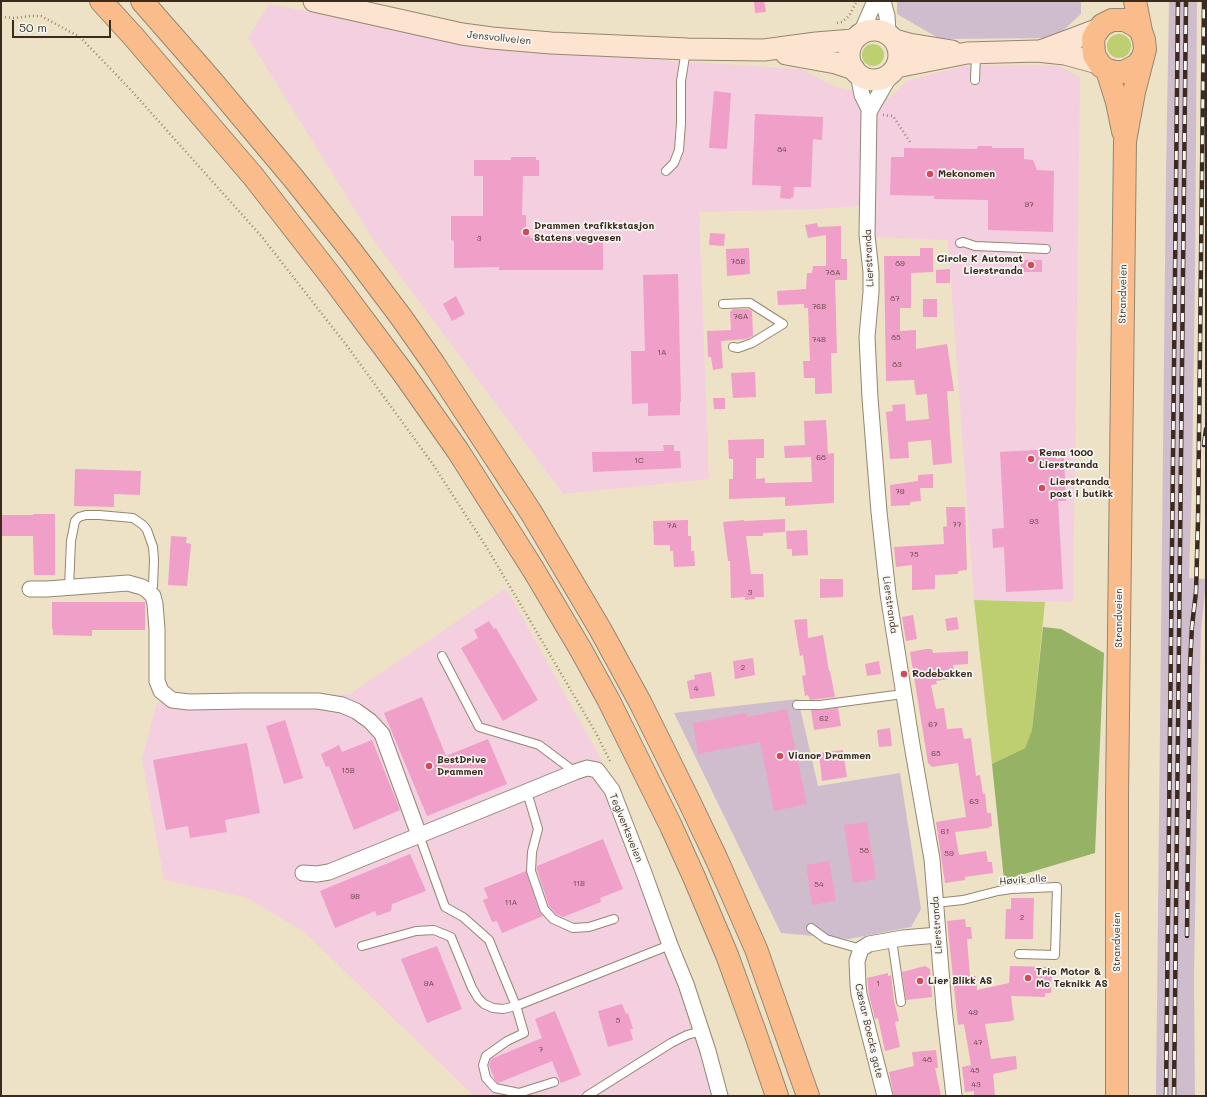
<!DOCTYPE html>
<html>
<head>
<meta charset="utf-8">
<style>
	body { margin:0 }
	#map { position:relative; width:1207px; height:1097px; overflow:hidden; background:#ede2c5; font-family:Mali,sans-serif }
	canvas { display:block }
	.frame { position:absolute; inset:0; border:2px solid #3b2a1e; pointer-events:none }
	.scale { position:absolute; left:12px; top:20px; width:99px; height:18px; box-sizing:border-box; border:2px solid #3b2a1e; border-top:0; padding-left:5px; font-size:12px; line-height:14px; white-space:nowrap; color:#3b2a1e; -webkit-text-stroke:3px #f6f6f2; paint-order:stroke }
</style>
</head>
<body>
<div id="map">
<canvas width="1207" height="1097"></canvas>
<div class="frame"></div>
<div class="scale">50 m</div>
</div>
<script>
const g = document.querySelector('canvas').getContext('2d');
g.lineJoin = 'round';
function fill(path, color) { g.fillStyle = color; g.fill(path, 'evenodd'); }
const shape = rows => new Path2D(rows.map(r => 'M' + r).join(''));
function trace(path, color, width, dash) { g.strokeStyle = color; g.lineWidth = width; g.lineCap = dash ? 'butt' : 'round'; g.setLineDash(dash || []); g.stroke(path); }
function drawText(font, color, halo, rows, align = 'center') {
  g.font = font + ' Mali,sans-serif'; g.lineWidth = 3.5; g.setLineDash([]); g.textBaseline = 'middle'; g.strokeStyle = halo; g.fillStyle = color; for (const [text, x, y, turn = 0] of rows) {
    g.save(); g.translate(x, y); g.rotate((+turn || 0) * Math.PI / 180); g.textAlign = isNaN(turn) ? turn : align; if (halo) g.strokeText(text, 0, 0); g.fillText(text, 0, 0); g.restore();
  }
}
const built = shape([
	[269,4,501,50,801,69,835,87,889,98,907,81,963,66,1029,65,1059,66,1080,77,1073,602,974,600,948,240,876,237,873,205,817,209,699,212,709,479,563,494,377,245,248,38],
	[506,588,602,761,724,1096,474,1096,304,932,246,897,164,880,142,759,157,703,350,694]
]);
const industrial = shape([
	[897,1,1081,1,1081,14,1055,38,940,39,897,14],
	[1169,1,1197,1,1195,273,1192,484,1189,578,1206,579,1206,581,1201,631,1198,751,1194,977,1195,1096,1156,1096,1166,173],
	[798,699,818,786,900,773,921,909,911,927,849,939,781,933,674,713]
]);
const green = shape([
	'1107 46a12 12 0 1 1 24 0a12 12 0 1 1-24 0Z',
	'862 55a11 11 0 1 1 22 0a11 11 0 1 1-22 0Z',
	[974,600,1045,602,1032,730,1025,748,992,764]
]);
const forest = shape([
	[1043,627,1061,629,1104,653,1095,853,1004,880,992,764,1025,748,1032,730]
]);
const building = shape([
	[754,1,764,1,766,12,755,13],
	[714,91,731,93,727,149,709,148],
	[755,114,823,117,822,140,813,139,811,187,794,187,793,198,791,197,791,199,780,198,781,186,752,185],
	[978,146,992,146,992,148,1024,148,1024,159,1033,160,1037,170,1054,171,1053,232,988,230,988,200,934,199,934,196,890,195,891,157,904,157,904,148,977,149],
	[511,157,536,157,536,160,539,160,539,176,523,176,522,215,526,215,526,230,530,230,530,238,603,238,603,270,499,270,499,267,454,268,454,241,451,240,451,216,483,216,483,176,474,176,474,160,511,160],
	[817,223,818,227,841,226,841,259,847,259,847,280,835,280,837,353,831,353,832,393,815,394,815,378,804,378,803,361,810,361,808,308,804,308,804,304,778,305,777,291,806,289,807,273,812,273,813,266,826,266,826,235,808,238,805,225],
	[710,233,725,234,724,246,709,245],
	[749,248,750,274,727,276,726,249],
	[920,248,933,248,933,272,911,273,911,308,900,308,900,331,916,330,916,349,947,344,954,391,947,391,952,463,933,465,931,440,908,442,909,458,890,459,886,412,893,411,892,405,905,404,906,421,929,419,927,394,916,395,914,380,886,381,884,256,920,256],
	[1021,260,1042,260,1042,272,1021,272],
	[950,269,950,283,936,283,936,270],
	[678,274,681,402,680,402,680,415,648,416,648,403,632,404,631,351,645,351,643,275],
	[456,296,465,314,452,321,443,304],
	[923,299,937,299,937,317,923,317],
	[732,309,748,309,752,311,753,336,746,339,721,341,723,368,713,370,711,357,708,357,707,331,731,330,730,311,732,311],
	[755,372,756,397,733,398,731,373],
	[713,398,725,398,725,409,714,409],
	[826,420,828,454,834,453,834,503,785,506,785,497,729,499,729,479,733,479,733,459,729,459,728,440,764,439,764,458,756,458,756,479,765,478,765,483,812,482,811,457,785,458,784,446,805,445,804,421],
	[663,445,674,445,674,451,680,451,681,468,593,472,592,452,664,451],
	[1055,449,1056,459,1064,458,1066,501,1058,501,1063,589,1006,592,1004,547,993,548,992,529,1004,528,1000,452],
	[75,469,141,471,140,495,114,494,114,507,74,506],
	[933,474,933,488,920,488,921,501,910,502,910,505,891,506,890,485,918,481,918,475],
	[946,507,965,507,967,570,958,571,958,574,935,575,935,589,912,590,912,565,896,567,894,547,944,544,943,527,947,526],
	[33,514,55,514,55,575,34,575,33,536,1,536,1,515,33,515],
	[785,519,785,532,763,533,763,536,746,536,751,574,763,574,764,597,755,597,755,599,745,600,745,597,731,598,730,561,728,561,723,522,744,520,744,521],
	[688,520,688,536,691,536,691,551,694,551,695,566,674,567,673,551,670,551,670,545,654,545,653,521],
	[807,530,808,555,792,556,792,549,787,549,786,531],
	[171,536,187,537,186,543,191,544,187,586,168,585],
	[820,579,843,579,843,597,820,598],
	[52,602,145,602,145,630,92,630,92,636,53,635,53,629,52,629],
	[913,615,917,639,906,641,902,617],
	[957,617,959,629,947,631,945,619],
	[807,619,808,638,823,635,829,671,830,671,835,697,810,700,808,695,805,696,802,676,806,675,803,655,800,656,794,620],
	[489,621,494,629,496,628,538,700,503,721,461,648,478,638,474,630],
	[926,649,932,649,933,653,968,651,968,664,953,665,955,678,936,681,937,684,931,685,936,709,944,708,947,729,962,728,964,739,971,738,976,776,980,775,983,794,985,793,987,813,991,813,992,826,989,827,989,828,955,832,959,855,986,851,988,862,992,862,993,873,965,877,965,880,945,883,936,822,966,817,958,763,932,767,928,763,910,652],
	[753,658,755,675,735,679,733,661],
	[879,661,881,674,867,676,865,664],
	[711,672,715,696,690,699,687,681,695,679,694,675],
	[422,697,446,756,488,739,507,784,427,816,384,713],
	[838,708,841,726,814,730,811,710],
	[787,709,807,804,774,811,760,742,698,754,693,723,746,713,747,717],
	[285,720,303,778,284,784,266,726],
	[890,728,892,746,879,747,877,730],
	[372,740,400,810,354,830,329,766,326,767,321,754,339,745,342,752],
	[247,743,260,813,225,820,227,832,190,838,188,826,166,830,153,760],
	[843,750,847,777,822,781,819,753],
	[867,822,876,879,853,883,844,825],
	[603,839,623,889,600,898,601,902,563,917,556,914,549,906,537,870,537,866],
	[410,854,426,891,392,904,391,911,377,916,375,911,335,928,320,891],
	[829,861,836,901,812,905,806,865],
	[526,871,539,911,543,916,502,933,497,921,492,922,483,900,488,898,484,888],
	[1011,898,1034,898,1033,939,1005,939,1006,909,1011,909],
	[965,919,966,927,971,927,972,939,967,939,970,976,976,976,977,990,1009,983,1010,966,1052,967,1051,993,1045,993,1045,997,1011,996,1014,1020,1012,1020,1012,1021,985,1024,991,1059,1016,1056,1017,1069,993,1074,995,1096,974,1096,974,1091,965,1092,962,1067,971,1065,964,1024,958,1025,947,921],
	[437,946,462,1009,427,1023,401,959],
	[925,966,930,969,932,997,906,1000,902,972],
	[888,973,888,976,891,975,894,1001,899,1021,895,1022,900,1047,885,1051,878,1018,875,1019,869,995,867,978],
	[622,1004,626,1014,628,1013,633,1029,630,1029,633,1040,608,1047,598,1011],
	[555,1011,581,1075,561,1083,552,1061,498,1083,495,1080,489,1065,491,1059,542,1038,535,1019],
	[936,1050,938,1068,935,1068,941,1096,894,1096,889,1072,914,1066,912,1052]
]);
const path = shape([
	[1,17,15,18,30,16,41,16,80,37,129,88,262,237,347,346,432,463,487,548,522,607,596,733,611,763],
	[837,23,842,22,849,16,857,1],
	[883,115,893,116,910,142]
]);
const lane = shape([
	[975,80,976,54],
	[666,171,674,163,679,150,681,123,681,81,686,50],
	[960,243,963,242,975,246,1046,249],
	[723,304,750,303,783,324],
	[733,347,738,348,752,343,783,324],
	[69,587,71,541,75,521,79,517,86,515,99,515,133,518,143,525,147,530,153,547,154,560,153,586,150,593],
	[442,656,479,727,539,745,575,772],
	[797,705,820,705,903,694],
	[527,792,538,829,532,852,531,871,544,909,553,919,573,928,589,927,614,919],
	[419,835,445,907,463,917,489,940,516,1006,524,1033,507,1041,486,1056,483,1065,486,1078,495,1088,519,1093,554,1082],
	[935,903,963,900,998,891,1011,889,1057,887,1055,955,1019,954],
	[811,928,826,939,861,949],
	[892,940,901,1002],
	[362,946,416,931,434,930,451,937,472,988,478,998,484,1004,493,1008,503,1009,516,1006,670,945],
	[587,1096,671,1043,687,1035,702,1031]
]);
const street = shape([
	[883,1,887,16,888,33],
	[861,33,875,1],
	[892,72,869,112,867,235,871,272,871,292,867,337,870,398,879,512,888,594,912,745,932,859,944,1008,954,1096],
	[858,74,862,95,870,111],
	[30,589,47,589,128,583,142,587,147,590,153,596,155,604,157,629,157,681,161,691,172,700,189,702,243,701,318,701,342,705,356,711,370,721,382,734,419,835],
	[303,873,317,874,329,872,575,772,587,768,597,770,612,790,644,873,670,945,686,984,708,1051,720,1096],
	[885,1096,859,994,858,985,857,961,861,949,869,944,903,938,938,935]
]);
const secondary = shape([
	[314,1,462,34,492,38,551,43,687,49,764,50,816,43,853,40],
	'849 55a25 25 0 1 1 50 0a25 25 0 1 1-50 0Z',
	[895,40,909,44,952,51],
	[1043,50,1099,29],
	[786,54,836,63,854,69],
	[896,67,967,53,1037,51,1065,54,1098,63]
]);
const primary = shape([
	[1135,1,1141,31],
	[1107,70,1117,102,1123,131],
	[1117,1096,1117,796,1125,141,1134,92,1143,57,1145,49,1144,40,1141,31,1136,26,1125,20,1112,20,1102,25,1096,33,1093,39,1094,55,1101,66,1107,70,1115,72,1124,72,1137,65,1143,57]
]);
const highway = shape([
	[101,1,133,36,216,133,253,176,330,275,404,374,458,451,533,569,581,650,608,699,671,826,694,877,727,955,756,1035,777,1096],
	[142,1,211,80,294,179,352,252,401,317,434,364,532,514,600,629,640,702,689,801,717,860,756,949,808,1096]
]);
const rail = shape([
	[1204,445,1206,429],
	[1187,936,1190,666,1192,626,1196,592,1198,521,1204,1],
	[1166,1096,1178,1],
	[1174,1096,1186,1]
]);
const markers = [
	[930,174,4,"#d1495b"],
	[526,232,4,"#d1495b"],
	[1031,265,4,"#d1495b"],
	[1031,459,4,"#d1495b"],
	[1042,488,4,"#d1495b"],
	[904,674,4,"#d1495b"],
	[780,756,4,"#d1495b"],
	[429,766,4,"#d1495b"],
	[1028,978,4,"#d1495b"],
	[920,981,4,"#d1495b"]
];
const numberNames = [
	["84",782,150],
	["97",1029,205],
	["3",479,239],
	["78B",738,262],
	["89",900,264],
	["78A",833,273],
	["87",895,299],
	["76B",819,307],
	["76A",741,317],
	["85",896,338],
	["74B",819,340],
	["1A",662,353],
	["83",897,365],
	["68",821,458],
	["1C",639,461],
	["79",900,492],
	["93",1034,522],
	["77",957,525],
	["7A",672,526],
	["75",914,555],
	["3",750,593],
	["2",743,668],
	["4",696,689],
	["62",824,719],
	["67",933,725],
	["65",936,754],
	["15B",348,771],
	["63",974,802],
	["61",945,832],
	["58",864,851],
	["59",949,854],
	["11B",579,884],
	["54",819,885],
	["9B",355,897],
	["11A",511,903],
	["2",1022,918],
	["9A",429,984],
	["1",878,984],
	["49",973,1013],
	["5",618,1021],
	["47",978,1043],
	["7",541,1050],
	["48",927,1060],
	["45",975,1071],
	["43",976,1085]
];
const streetNames = [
	["Jensvollveien",499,38,6],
	["Lierstranda",869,258,-93],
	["Strandveien",1123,294,-89],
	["Lierstranda",890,605,82],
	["Strandveien",1119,618,-90],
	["Teglverksveien",626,828,68],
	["Høvik alle",1023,880,-4],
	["Lierstranda",937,925,-94],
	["Strandveien",1117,942,-90],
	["Cæsar Boecks gate",869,1031,77]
];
const poiNames = [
	["Mekonomen",938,174],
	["Drammen trafikkstasjon",534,226],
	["Statens vegvesen",534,238],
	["Circle K Automat",1023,259,"right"],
	["Lierstranda",1023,271,"right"],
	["Rema 1000",1039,453],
	["Lierstranda",1039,465],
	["Lierstranda",1050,482],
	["post i butikk",1050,494],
	["Rodebakken",912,674],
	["Vianor Drammen",788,756],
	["BestDrive",437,760],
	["Drammen",437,772],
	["Trio Motor &",1036,972],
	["Mc Teknikk AS",1036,984],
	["Lier Blikk AS",928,981]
];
fill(built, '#f3cfdf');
fill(industrial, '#cfbdce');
fill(green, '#becf72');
fill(forest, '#96b264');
fill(building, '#ef9fc8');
trace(lane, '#948672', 10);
trace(street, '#948672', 17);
trace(secondary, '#948672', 23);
trace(primary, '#948672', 24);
trace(highway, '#948672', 24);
trace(path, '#948672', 2.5, [1, 3]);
trace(lane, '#fff', 8);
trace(street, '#fff', 15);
trace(secondary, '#fde4d1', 21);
trace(primary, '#fabc8b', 22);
trace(highway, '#fabc8b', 22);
trace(rail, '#3b2a1e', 4.5);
trace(rail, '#f6f6f2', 3, [9]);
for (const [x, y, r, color] of markers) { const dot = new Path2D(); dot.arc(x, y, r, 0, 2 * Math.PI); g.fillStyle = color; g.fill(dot); trace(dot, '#f6f6f2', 1.5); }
drawText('8px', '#684748', null, numberNames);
drawText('10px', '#3b2a1e', '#f6f6f2', streetNames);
drawText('bold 10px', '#3b2a1e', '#f6f6f2', poiNames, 'left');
</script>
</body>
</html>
